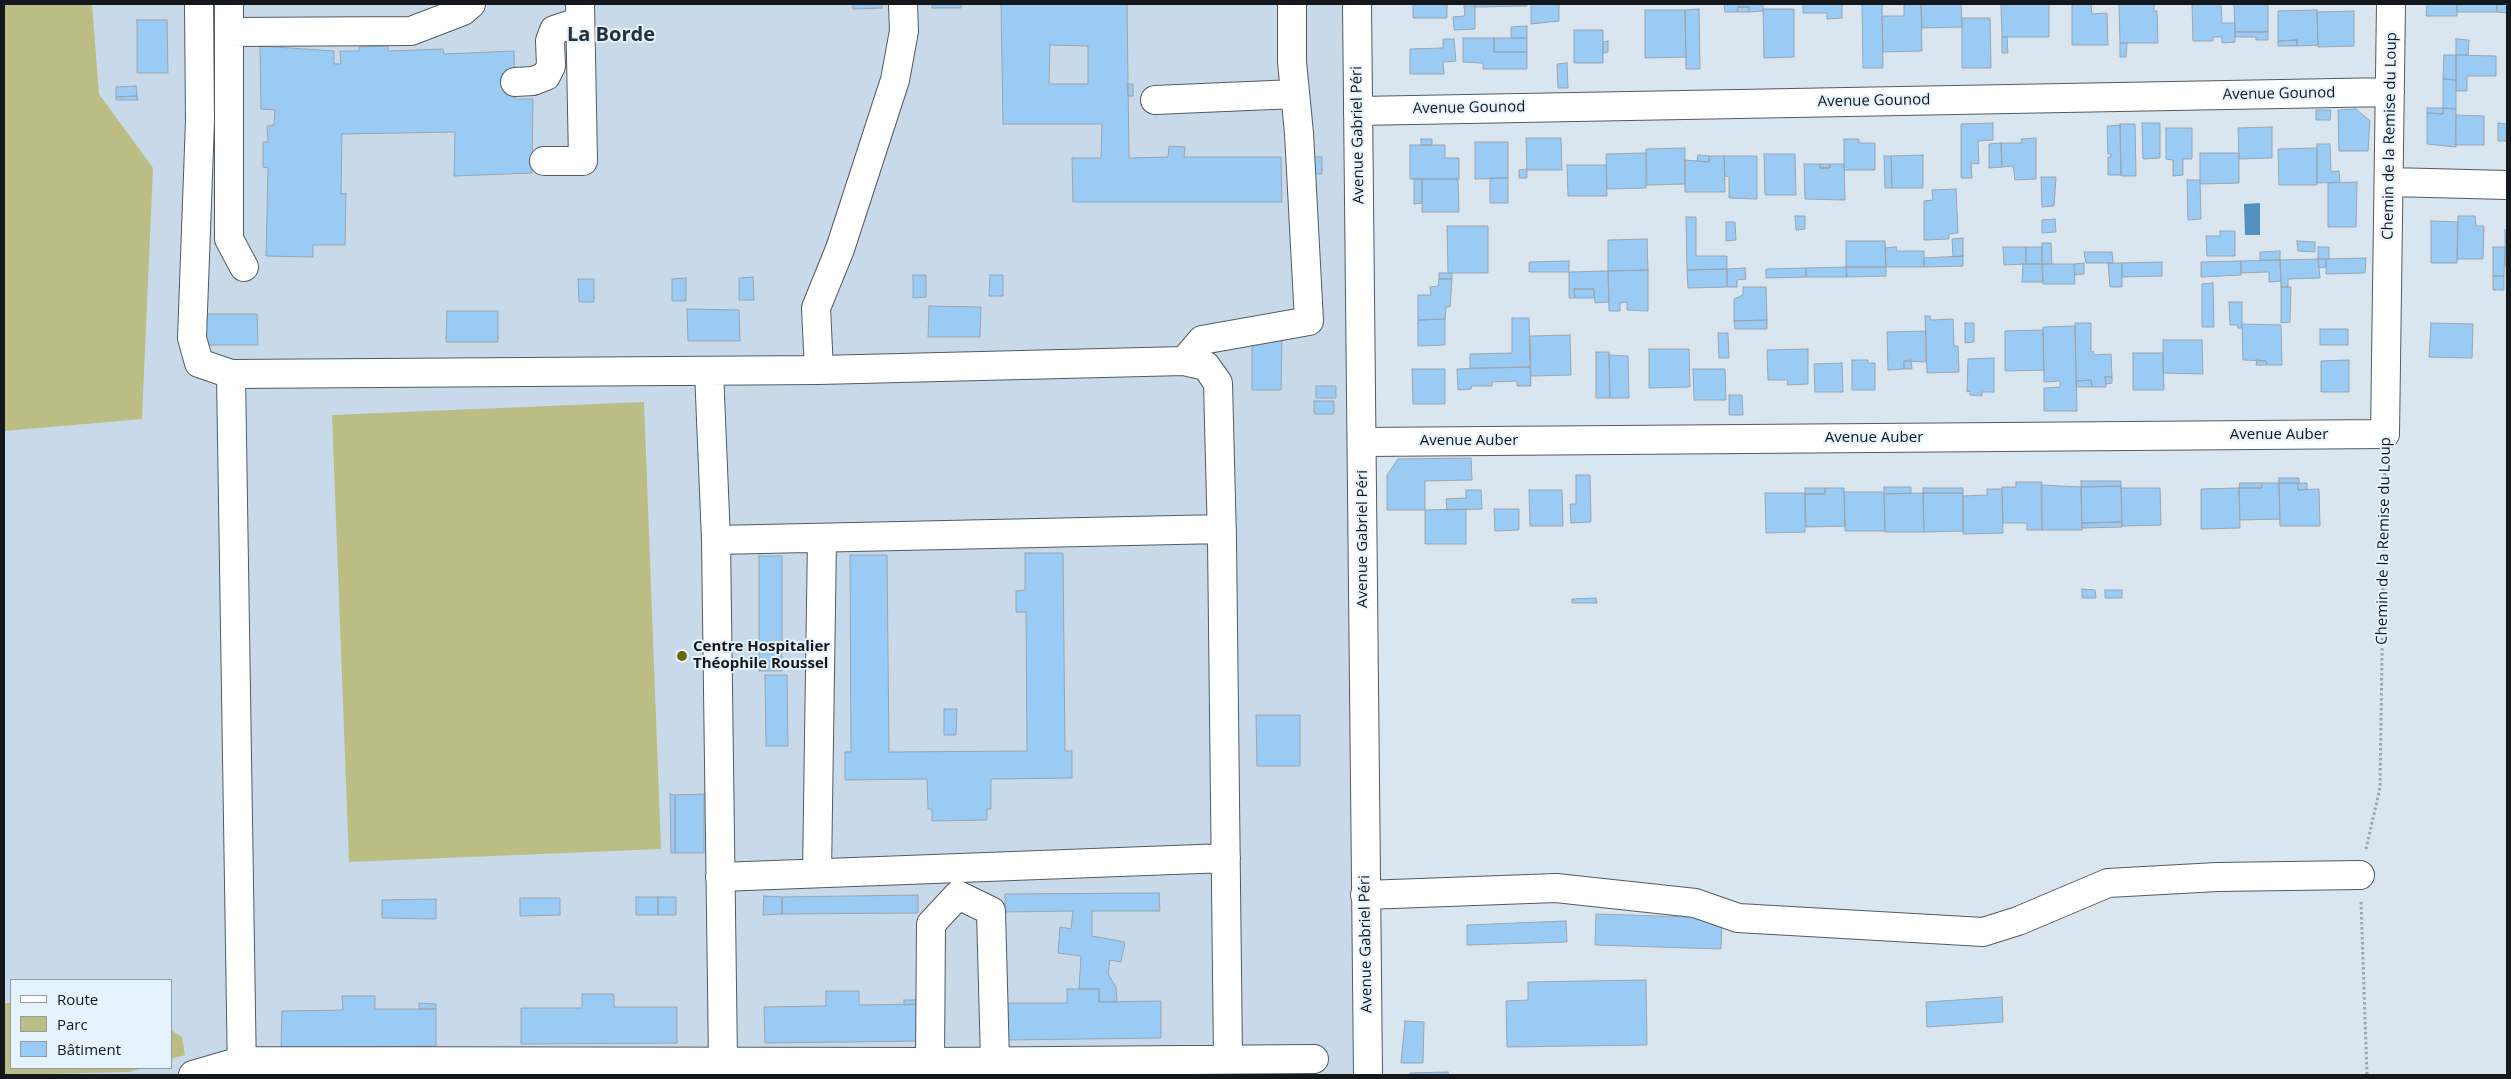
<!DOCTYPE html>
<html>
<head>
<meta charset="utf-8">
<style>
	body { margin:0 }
	#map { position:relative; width:2511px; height:1079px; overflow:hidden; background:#d9e5ef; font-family:"Open Sans",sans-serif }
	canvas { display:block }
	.frame { position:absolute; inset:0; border:5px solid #14181c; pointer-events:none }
	.legend { position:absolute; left:10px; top:979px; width:162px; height:90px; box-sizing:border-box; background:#e6f2fd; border:1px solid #929ba3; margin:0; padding:6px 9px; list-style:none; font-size:15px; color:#14181c }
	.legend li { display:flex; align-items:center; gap:10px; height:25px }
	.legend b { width:25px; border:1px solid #929ba3 }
</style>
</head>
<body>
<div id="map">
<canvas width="2511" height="1079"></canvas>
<div class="frame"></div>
<ul class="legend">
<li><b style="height:6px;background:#fff"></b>Route</li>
<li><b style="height:14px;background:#bcbd85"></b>Parc</li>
<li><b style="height:14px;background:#9acbf4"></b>Bâtiment</li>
</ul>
</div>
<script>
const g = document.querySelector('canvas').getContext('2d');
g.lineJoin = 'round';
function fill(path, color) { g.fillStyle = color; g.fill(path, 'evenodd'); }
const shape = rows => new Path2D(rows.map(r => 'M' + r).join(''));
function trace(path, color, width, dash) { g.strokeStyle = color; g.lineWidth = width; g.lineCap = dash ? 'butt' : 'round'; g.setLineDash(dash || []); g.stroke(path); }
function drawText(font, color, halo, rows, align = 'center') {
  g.font = font + ' "Open Sans",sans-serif'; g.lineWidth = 4; g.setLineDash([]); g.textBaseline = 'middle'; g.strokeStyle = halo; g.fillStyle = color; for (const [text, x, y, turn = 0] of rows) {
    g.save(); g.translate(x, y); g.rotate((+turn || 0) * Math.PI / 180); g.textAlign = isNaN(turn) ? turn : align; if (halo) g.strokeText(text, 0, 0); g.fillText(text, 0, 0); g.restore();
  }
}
const built = shape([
	[4,4,1357,4,1359,1075,4,1075],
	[11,980,171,980,171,1068,11,1068]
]);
const green = shape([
	[4,4,92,4,99,94,153,168,142,419,4,431],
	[644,402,661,849,349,862,332,415],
	[4,1003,11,1003,11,1068,143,1068,129,1072,4,1075],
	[171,1030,182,1037,185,1055,171,1059]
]);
const water = shape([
	[2260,203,2260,235,2245,235,2244,204]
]);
const building = shape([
	[853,4,882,4,882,8,853,9,853,4],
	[932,4,961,4,961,8,932,8,932,4],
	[1001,4,1127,4,1129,158,1168,157,1169,146,1185,147,1184,157,1281,157,1282,202,1073,202,1072,158,1101,158,1102,124,1003,124,1001,4],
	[1050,45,1088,46,1088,84,1049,84,1050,45],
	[1413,4,1447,4,1447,18,1413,18,1413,4],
	[1475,4,1527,4,1527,6,1475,7,1475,4],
	[1531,4,1559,4,1559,21,1531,24,1531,4],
	[1724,4,1763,4,1763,11,1749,12,1749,7,1738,7,1737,12,1725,12,1724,4],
	[1803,4,1842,4,1842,18,1827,19,1827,13,1803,13,1803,4],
	[1862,4,1882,4,1883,68,1863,68,1862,4],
	[1904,4,1921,4,1922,51,1883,52,1882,16,1904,16,1904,4],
	[1921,4,1961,4,1962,27,1922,28,1921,4],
	[2001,4,2049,4,2049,37,2002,37,2001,4],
	[2072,4,2091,4,2092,14,2107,13,2108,45,2072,45,2072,4],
	[2119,4,2154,4,2154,11,2157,11,2158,43,2120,43,2119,4],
	[2192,4,2221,4,2222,23,2235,23,2235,42,2222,43,2222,37,2213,37,2213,41,2193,41,2192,4],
	[2234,4,2268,4,2268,32,2235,32,2234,4],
	[2427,4,2457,4,2457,16,2426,16,2427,4],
	[2457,4,2497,4,2497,12,2457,12,2457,4],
	[2497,4,2507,4,2507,13,2497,12,2497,4],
	[1464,6,1475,6,1475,29,1454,30,1453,17,1465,16,1464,6],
	[1738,7,1749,7,1749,12,1737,12,1738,7],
	[1699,9,1700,69,1686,69,1685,10,1699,9],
	[1763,9,1794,9,1794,57,1764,58,1763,9],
	[1645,10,1685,10,1686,57,1645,58,1645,10],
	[2317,10,2318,45,2297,46,2297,40,2278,41,2278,11,2317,10],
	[2354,11,2354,46,2318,47,2317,12,2354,11],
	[1962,18,1990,18,1991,68,1962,68,1962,18],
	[137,20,167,20,168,73,137,73,137,20],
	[1527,26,1527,38,1511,38,1511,27,1527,26],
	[1574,30,1603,30,1603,63,1574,63,1574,30],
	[2235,32,2268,32,2268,40,2256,40,2256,37,2235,37,2235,32],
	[2002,37,2007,37,2008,53,2002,53,2002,37],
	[1463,38,1494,38,1494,52,1527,52,1527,69,1483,69,1483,63,1463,62,1463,38],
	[1494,38,1527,38,1527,52,1494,52,1494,38],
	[1454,39,1456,61,1443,62,1444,74,1410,74,1410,49,1443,48,1443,39,1454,39],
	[2456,39,2469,40,2468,55,2456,55,2456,39],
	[2297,40,2297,46,2278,46,2278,41,2297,40],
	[1608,41,1608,52,1603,53,1603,42,1608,41],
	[2120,43,2127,43,2126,57,2120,57,2120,43],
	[260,46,334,51,334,64,341,64,340,51,359,51,359,47,388,46,388,51,443,49,444,54,514,51,515,99,533,99,532,173,454,176,455,132,342,134,341,194,346,193,345,245,313,245,313,257,266,256,268,168,263,167,263,142,268,142,267,126,274,125,275,110,261,109,260,46],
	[2444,55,2456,55,2456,80,2443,79,2444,55],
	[2456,55,2496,56,2496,76,2467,76,2467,91,2456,91,2456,55],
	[1567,63,1568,88,1558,88,1557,64,1567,63],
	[2443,79,2456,80,2456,109,2443,108,2443,79],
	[1127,84,1133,84,1133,96,1128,96,1127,84],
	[136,86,137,96,116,97,116,87,136,86],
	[137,96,138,100,116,100,116,97,137,96],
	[2427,108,2443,108,2443,114,2427,113,2427,108],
	[2443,108,2456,109,2456,147,2427,144,2427,113,2443,114,2443,108],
	[2356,109,2370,121,2368,151,2339,151,2338,110,2356,109],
	[2316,110,2331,110,2330,120,2316,120,2316,110],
	[2456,115,2484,116,2484,145,2455,145,2456,115],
	[1993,123,1993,140,1978,141,1979,164,1971,163,1972,178,1961,178,1961,124,1993,123],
	[2142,123,2160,123,2160,158,2143,159,2142,123],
	[2498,123,2507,124,2507,141,2498,141,2498,123],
	[2120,124,2135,124,2136,176,2121,176,2120,124],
	[2120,125,2121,175,2108,175,2108,157,2111,157,2111,154,2108,154,2107,126,2120,125],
	[2272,127,2272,158,2239,159,2238,128,2272,127],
	[2166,128,2192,128,2192,159,2183,159,2183,175,2173,176,2173,160,2166,159,2166,128],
	[1526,138,1561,138,1562,170,1527,170,1526,138],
	[2036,138,2036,179,2015,180,2013,166,2002,167,2001,143,2022,143,2021,139,2036,138],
	[1421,139,1432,139,1432,145,1421,145,1421,139],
	[1844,139,1859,139,1859,143,1875,143,1875,170,1844,170,1844,139],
	[1475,142,1508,142,1508,178,1475,179,1475,142],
	[2001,143,2002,167,1989,168,1989,144,2001,143],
	[2317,144,2330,144,2331,172,2339,171,2340,182,2317,183,2317,144],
	[1410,145,1445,145,1445,158,1459,158,1459,179,1410,179,1410,145],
	[1685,148,1685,184,1647,185,1646,149,1685,148],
	[2317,148,2317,185,2279,185,2278,149,2317,148],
	[1646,153,1646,188,1607,189,1606,154,1646,153],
	[2200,153,2239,153,2239,183,2200,184,2200,153],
	[1764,154,1795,154,1796,195,1765,195,1764,154],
	[1698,155,1709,156,1709,162,1697,161,1698,155],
	[1923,155,1923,188,1892,188,1891,156,1923,155],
	[1709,156,1724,156,1725,192,1685,192,1685,160,1709,162,1709,156],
	[1724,156,1757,156,1757,199,1729,198,1729,177,1725,176,1724,156],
	[1884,156,1891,156,1892,188,1885,188,1884,156],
	[1312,157,1322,157,1322,174,1312,174,1312,157],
	[1804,164,1820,164,1820,168,1830,168,1830,164,1844,164,1845,200,1805,199,1804,164],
	[1820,164,1830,164,1830,168,1820,168,1820,164],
	[1567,165,1606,165,1607,196,1568,196,1567,165],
	[1527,169,1527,178,1519,178,1519,170,1527,169],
	[2041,177,2056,177,2054,206,2042,207,2041,177],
	[1490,178,1508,178,1508,203,1490,203,1490,178],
	[1414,179,1422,179,1422,203,1414,204,1414,179],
	[1422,179,1458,179,1459,212,1422,212,1422,179],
	[2187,180,2200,180,2201,219,2188,220,2187,180],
	[2357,182,2356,227,2328,227,2328,183,2357,182],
	[1956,189,1958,233,1949,234,1949,239,1924,240,1924,201,1933,200,1932,190,1956,189],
	[1795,216,1805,216,1805,229,1796,230,1795,216],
	[2458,216,2475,216,2476,226,2484,226,2483,259,2457,259,2458,216],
	[1686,217,1696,217,1696,256,1727,256,1727,269,1687,270,1686,217],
	[2055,219,2056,232,2042,233,2042,220,2055,219],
	[2431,221,2458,222,2457,263,2431,263,2431,221],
	[1726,222,1735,222,1736,240,1726,241,1726,222],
	[1447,226,1488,226,1488,273,1448,273,1447,226],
	[2505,230,2507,230,2507,266,2505,266,2505,230],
	[2220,231,2235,231,2235,256,2207,256,2206,236,2220,236,2220,231],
	[1963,238,1963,256,1953,257,1952,239,1963,238],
	[1647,239,1648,270,1608,271,1608,240,1647,239],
	[1846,241,1885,241,1886,267,1846,267,1846,241],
	[2297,241,2315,242,2315,252,2298,251,2297,241],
	[2042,243,2051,243,2052,264,2042,264,2042,243],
	[1896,247,1897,251,1924,251,1924,267,1886,267,1885,248,1896,247],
	[2003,247,2026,247,2026,264,2004,265,2003,247],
	[2026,247,2042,247,2042,264,2026,264,2026,247],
	[2318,247,2329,247,2329,259,2318,259,2318,247],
	[2493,247,2505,247,2504,276,2493,276,2493,247],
	[2280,251,2280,260,2260,260,2260,252,2280,251],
	[2084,252,2112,252,2113,263,2086,263,2084,252],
	[1963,256,1963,266,1924,267,1924,258,1963,256],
	[2366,258,2365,273,2326,274,2326,259,2366,258],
	[2318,259,2320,278,2288,279,2288,287,2281,287,2280,260,2318,259],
	[2318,259,2326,259,2326,267,2319,268,2318,259],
	[2280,260,2281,281,2269,282,2269,272,2241,273,2241,261,2280,260],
	[1569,261,1569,272,1529,272,1529,262,1569,261],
	[2241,261,2241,275,2201,277,2201,262,2241,261],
	[2162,262,2162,276,2122,277,2122,263,2162,262],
	[2084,263,2084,274,2075,275,2074,264,2084,263],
	[2108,263,2122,263,2122,287,2110,287,2108,263],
	[2023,264,2042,264,2043,282,2022,282,2023,264],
	[2042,264,2074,264,2075,284,2043,284,2042,264],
	[1846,267,1847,277,1806,277,1806,268,1846,267],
	[1846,267,1886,267,1886,276,1847,277,1846,267],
	[1745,268,1746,279,1737,280,1737,287,1727,287,1727,269,1745,268],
	[1806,268,1806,277,1766,278,1766,269,1806,268],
	[1727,269,1727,287,1688,288,1687,270,1727,269],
	[1648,270,1648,311,1627,310,1627,302,1620,303,1620,311,1609,311,1608,271,1648,270],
	[1608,271,1609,302,1595,303,1594,289,1574,289,1575,298,1569,298,1569,272,1608,271],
	[1439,273,1452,273,1452,279,1439,279,1439,273],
	[913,275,926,275,926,297,913,298,913,275],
	[990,275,1003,275,1003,296,989,296,990,275],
	[2493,276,2504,276,2504,290,2493,290,2493,276],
	[753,277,754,300,739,300,739,278,753,277],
	[686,278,686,301,672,301,672,279,686,278],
	[578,279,594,279,594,302,579,302,578,279],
	[1439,279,1452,279,1450,307,1446,307,1445,319,1418,320,1418,295,1431,295,1430,287,1438,286,1439,279],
	[2213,283,2214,327,2202,327,2202,284,2213,283],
	[1743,287,1766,287,1767,320,1734,321,1734,299,1743,295,1743,287],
	[2281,287,2291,287,2290,322,2281,323,2281,287],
	[1574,289,1594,289,1594,298,1575,298,1574,289],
	[2229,302,2242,302,2242,328,2238,328,2237,325,2230,325,2229,302],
	[929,306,981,307,980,337,928,337,929,306],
	[687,309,739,310,740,341,688,341,687,309],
	[447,311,498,311,498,342,446,342,447,311],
	[205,314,257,314,258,345,205,345,205,314],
	[1925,316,1930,316,1931,320,1953,319,1954,346,1958,346,1959,372,1927,373,1925,316],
	[1512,318,1529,318,1530,367,1470,368,1470,354,1512,353,1512,318],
	[1445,319,1445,345,1418,346,1418,320,1445,319],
	[1767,320,1767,329,1735,329,1734,321,1767,320],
	[1965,323,1974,323,1974,342,1965,343,1965,323],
	[2075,323,2091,323,2091,352,2093,351,2094,355,2111,354,2112,377,2105,377,2106,387,2092,387,2091,380,2076,381,2075,323],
	[2431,323,2473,324,2472,358,2429,357,2431,323],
	[2242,324,2281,325,2282,365,2267,365,2266,361,2243,360,2242,324],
	[2075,326,2077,411,2044,411,2044,388,2060,387,2060,381,2044,382,2043,327,2075,326],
	[2320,329,2348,329,2348,345,2320,345,2320,329],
	[2043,330,2044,370,2005,371,2005,331,2043,330],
	[1926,331,1926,362,1904,361,1904,369,1888,370,1887,332,1926,331],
	[1718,333,1728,333,1729,358,1719,358,1718,333],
	[1570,335,1571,375,1531,376,1530,336,1570,335],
	[1252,338,1282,338,1281,390,1252,390,1252,338],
	[2163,340,2202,340,2203,374,2163,373,2163,340],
	[1649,349,1689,349,1690,387,1649,388,1649,349],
	[1808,349,1808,384,1787,385,1788,380,1768,380,1767,350,1808,349],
	[1596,352,1609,352,1610,398,1596,398,1596,352],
	[2133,353,2163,353,2164,390,2133,390,2133,353],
	[1609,355,1628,356,1629,398,1610,398,1609,355],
	[1994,358,1994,392,1982,392,1982,396,1970,395,1970,391,1967,392,1968,359,1994,358],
	[1852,360,1868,360,1868,363,1875,363,1875,390,1852,390,1852,360],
	[1911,360,1912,369,1904,369,1904,361,1911,360],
	[2257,360,2266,361,2267,365,2256,365,2257,360],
	[2349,360,2349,392,2321,392,2321,361,2349,360],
	[1842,363,1843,392,1815,392,1814,364,1842,363],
	[1530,367,1531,386,1517,386,1517,381,1492,382,1492,386,1472,386,1471,389,1458,390,1457,369,1530,367],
	[1412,369,1445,369,1445,404,1413,404,1412,369],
	[1693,369,1725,369,1726,400,1694,400,1693,369],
	[2105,377,2112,377,2112,383,2106,384,2105,377],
	[2091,380,2092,387,2076,387,2076,381,2091,380],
	[1316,386,1336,386,1336,398,1316,398,1316,386],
	[1729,395,1742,395,1743,415,1729,415,1729,395],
	[1314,401,1334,401,1334,414,1314,414,1314,401],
	[1471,458,1472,480,1425,481,1425,510,1387,510,1387,475,1398,459,1471,458],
	[1576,475,1590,475,1591,522,1571,523,1570,504,1576,504,1576,475],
	[2279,478,2299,478,2299,483,2279,483,2279,478],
	[2081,481,2121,481,2121,486,2081,487,2081,481],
	[2016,482,2042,482,2042,530,2027,530,2027,523,2003,523,2002,487,2016,487,2016,482],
	[2240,483,2261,483,2262,488,2239,488,2240,483],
	[2261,483,2279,483,2280,519,2240,520,2239,488,2262,488,2261,483],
	[2279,483,2298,483,2298,490,2319,489,2320,526,2280,526,2279,483],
	[2298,483,2307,483,2307,489,2298,490,2298,483],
	[2041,485,2081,487,2082,530,2042,530,2041,485],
	[2121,486,2122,522,2082,523,2081,487,2121,486],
	[1884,487,1911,487,1911,493,1884,494,1884,487],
	[1805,488,1825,488,1825,494,1805,494,1805,488],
	[1825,488,1844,488,1845,526,1806,527,1805,494,1825,494,1825,488],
	[1923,488,1963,488,1963,493,1923,493,1923,488],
	[2121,488,2160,488,2161,525,2122,526,2121,488],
	[2239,488,2240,528,2201,529,2201,489,2239,488],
	[1987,489,2002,489,2003,533,1963,534,1963,496,1987,495,1987,489],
	[1466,490,1481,490,1482,509,1447,510,1446,499,1466,498,1466,490],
	[1529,490,1562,490,1563,526,1530,526,1529,490],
	[1844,492,1884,492,1885,531,1845,531,1844,492],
	[1765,493,1805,493,1805,532,1766,533,1765,493],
	[1923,493,1963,493,1963,531,1924,532,1923,493],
	[1923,493,1924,532,1885,532,1884,494,1923,493],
	[1466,509,1466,544,1425,544,1425,510,1466,509],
	[1494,509,1519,509,1519,530,1495,531,1494,509],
	[2122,522,2122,527,2082,528,2082,523,2122,522],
	[1025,553,1063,553,1065,751,1072,751,1072,778,991,779,991,809,987,809,987,820,932,821,932,809,928,809,927,779,845,780,845,752,851,752,850,555,887,555,889,752,1027,751,1026,612,1016,612,1016,591,1025,590,1025,553],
	[759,556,782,556,782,671,759,671,759,556],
	[2082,589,2095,590,2096,598,2082,598,2082,589],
	[2105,590,2122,590,2122,598,2105,598,2105,590],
	[1596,598,1597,603,1572,603,1572,599,1596,598],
	[765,675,787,675,788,746,766,746,765,675],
	[944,709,957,709,956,735,944,735,944,709],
	[1256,715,1300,715,1300,766,1257,766,1256,715],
	[670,794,675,795,675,853,671,853,670,794],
	[704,794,704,853,675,853,675,795,704,794],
	[1159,893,1160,911,1092,911,1092,936,1125,942,1121,962,1110,960,1108,974,1116,987,1117,1002,1099,1002,1099,989,1079,989,1081,956,1058,953,1060,927,1071,929,1073,911,1005,912,1005,894,1159,893],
	[918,895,918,913,782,914,782,897,918,895],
	[764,896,782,897,782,914,763,915,764,896],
	[636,897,658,897,658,915,636,915,636,897],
	[658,897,676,897,676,915,658,915,658,897],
	[520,898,560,898,560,915,520,916,520,898],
	[436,899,436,919,382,918,382,900,436,899],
	[1596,914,1722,918,1721,949,1595,945,1596,914],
	[1566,921,1567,942,1467,945,1467,925,1566,921],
	[1646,980,1647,1045,1507,1047,1506,1001,1528,1000,1528,982,1646,980],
	[1067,989,1099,989,1099,1002,1161,1001,1161,1038,1006,1040,1005,1003,1067,1003,1067,989],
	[826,991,859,991,859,1005,919,1004,920,1041,765,1043,764,1007,826,1006,826,991],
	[582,994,614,994,614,1007,677,1007,677,1043,521,1044,521,1008,582,1008,582,994],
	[342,996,375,996,375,1009,436,1009,436,1046,281,1048,282,1011,343,1010,342,996],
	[2002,997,2003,1022,1927,1027,1926,1002,2002,997],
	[904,1000,919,1000,919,1004,904,1005,904,1000],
	[419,1003,436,1004,436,1009,419,1009,419,1003],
	[1405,1021,1424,1022,1423,1063,1401,1063,1405,1021],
	[1448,1072,1448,1075,1410,1075,1410,1073,1448,1072]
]);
const path = shape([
	[2366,849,2380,788,2385,460],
	[2361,902,2367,1075]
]);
const minor = shape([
	[199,4,200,121,192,338,199,363,231,374,819,370,1184,361,1206,366,1218,383,1222,540,1228,1058],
	[229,32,229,4],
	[515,82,533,81,546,76,551,66,550,41,554,30,569,25,580,26],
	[1155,100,1295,94],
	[1358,111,2390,92],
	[544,161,583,161,580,4],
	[2390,182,2507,185],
	[244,267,229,239,229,32,411,31,463,11,471,4],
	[1184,361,1202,340,1309,321,1299,133,1292,62,1292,4],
	[819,370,816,308,840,249,895,80,904,31,903,4],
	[709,371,716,540,723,1061],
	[231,374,242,1075],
	[1362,442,2385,434,2391,4],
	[716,540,1222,529],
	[817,873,822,538],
	[720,877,1226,858],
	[1365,895,1556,888,1695,903,1738,918,1983,932,2018,921,2108,883,2217,877,2360,875],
	[930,1062,931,924,958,895,991,911,995,1061],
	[193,1075,241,1061,930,1062,1314,1059]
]);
const major = shape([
	[1357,4,1368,1075]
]);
const markers = [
	[682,656,6,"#696803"]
];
const streetNames = [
	["Avenue Gounod",2279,94,-1],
	["Avenue Gounod",1874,101,-1],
	["Avenue Gounod",1469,108,-1],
	["Avenue Gabriel Péri",1358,135,-91],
	["Chemin de la Remise du Loup",2390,136,-89],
	["Avenue Auber",2279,435],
	["Avenue Auber",1874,438],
	["Avenue Auber",1469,441],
	["Avenue Gabriel Péri",1363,539,-90],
	["Chemin de la Remise du Loup",2384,541,-89],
	["Avenue Gabriel Péri",1366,944,-91]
];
const poiNames = [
	["Centre Hospitalier",693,647],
	["Théophile Roussel",693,664]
];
const districtNames = [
	["La Borde",611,35]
];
fill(built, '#c8daea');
fill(green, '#bcbd85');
fill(water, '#5491c1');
fill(building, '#9acbf4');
trace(building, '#9aa5af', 1);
trace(minor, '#515b64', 30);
trace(major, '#515b64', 30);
trace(path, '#9ca6ae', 3, [2.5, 2.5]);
trace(minor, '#fff', 28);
trace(major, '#fff', 28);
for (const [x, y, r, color] of markers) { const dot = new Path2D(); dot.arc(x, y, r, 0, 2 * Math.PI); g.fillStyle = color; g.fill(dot); trace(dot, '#e6f2fd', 2); }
drawText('15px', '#14181c', '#e6f2fd', streetNames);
drawText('bold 15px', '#14181c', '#e6f2fd', poiNames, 'left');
drawText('bold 20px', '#273139', '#e6f2fd', districtNames);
</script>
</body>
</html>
